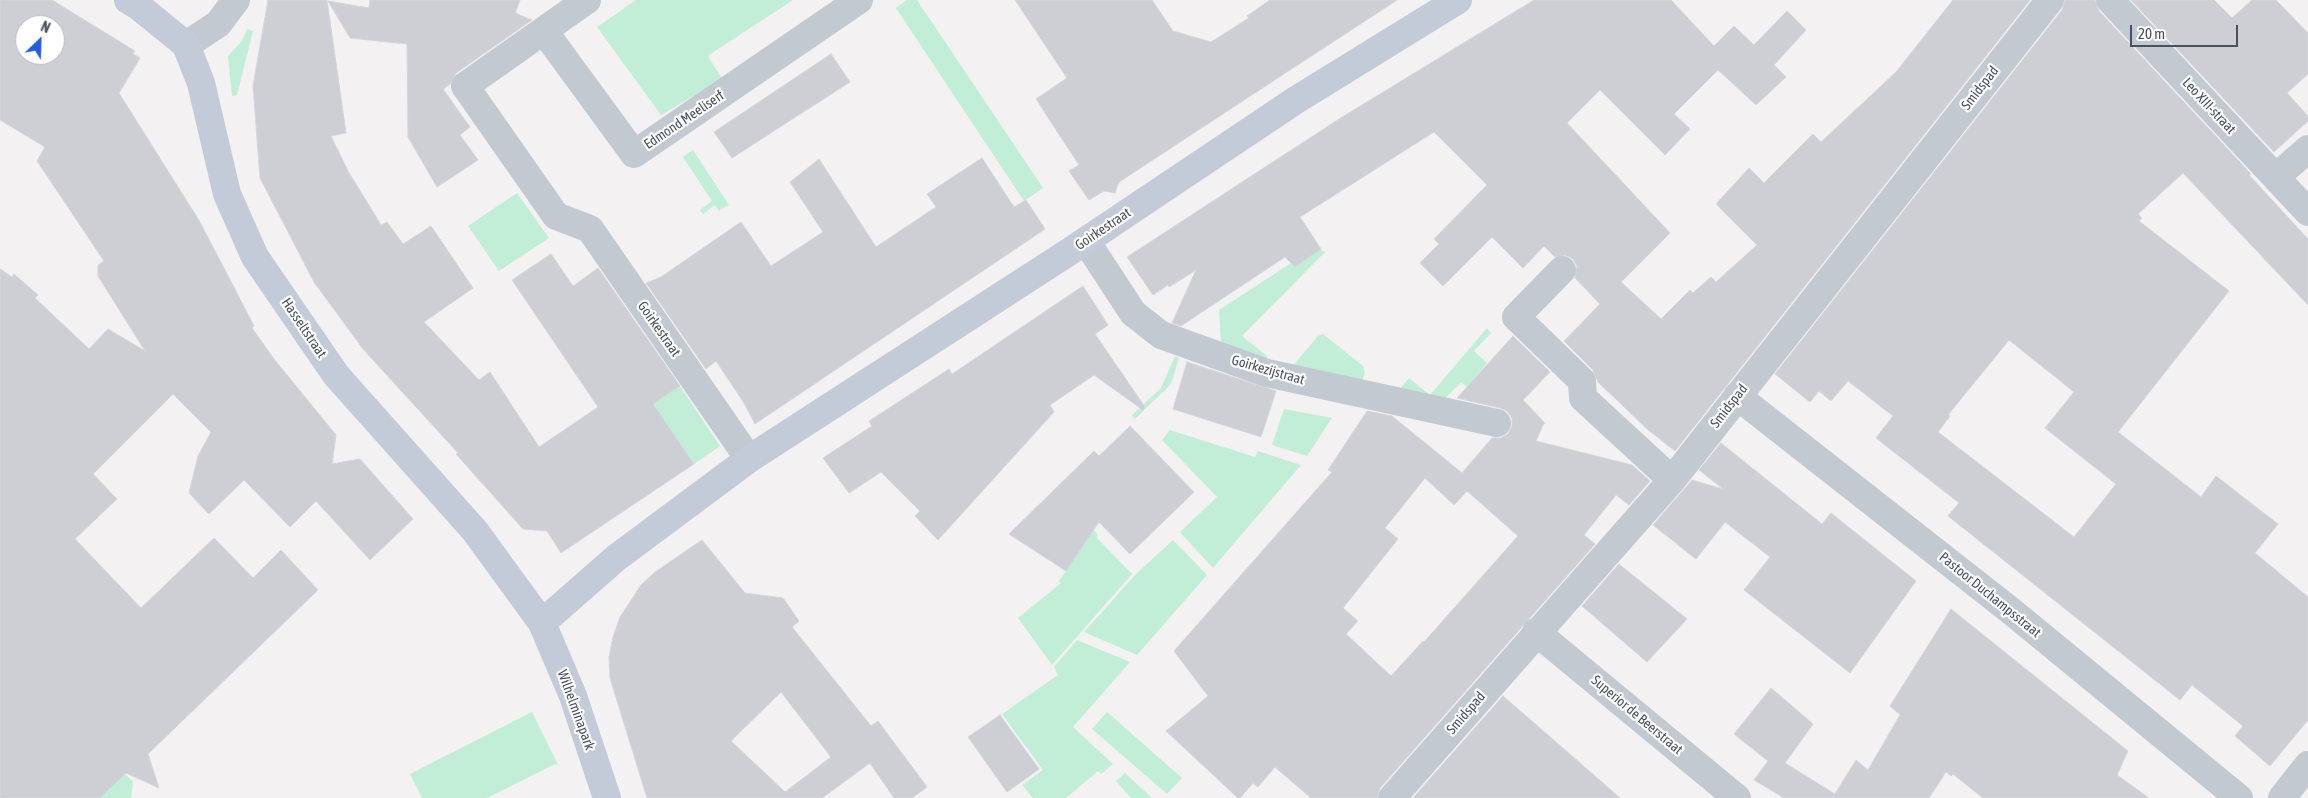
<!DOCTYPE html>
<html>
<head>
<meta charset="utf-8">
<style>
	body { margin:0 }
	#map { position:relative; width:2308px; height:798px; overflow:hidden; background:#f3f1f1; font-family:"Asap Condensed",sans-serif }
	canvas { display:block }
	.north { position:absolute; left:15px; top:15px; width:50px; height:50px; box-sizing:border-box; background:#fff; border:1px solid #b6b9be; border-radius:50%; rotate:24deg; font-size:14px; font-weight:700; line-height:20px; text-align:center; color:#49515d }
	.north::after { content:''; display:block; margin:auto; width:18px; height:22px; background:#215ddd; clip-path:polygon(50% 0,100% 100%,50% 72%,0 100%) }
	.scale { position:absolute; left:2130px; top:25px; width:108px; height:22px; box-sizing:border-box; border:2px solid #49515d; border-top:0; padding-left:6px; font-size:15px; line-height:18px; white-space:nowrap; color:#49515d; -webkit-text-stroke:4px #fff; paint-order:stroke }
</style>
</head>
<body>
<div id="map">
<canvas width="2308" height="798"></canvas>
<div class="north">N</div>
<div class="scale">20 m</div>
</div>
<script>
const g = document.querySelector('canvas').getContext('2d');
g.lineJoin = 'round';
function fill(path, color) { g.fillStyle = color; g.fill(path, 'evenodd'); }
const shape = rows => new Path2D(rows.map(r => 'M' + r).join(''));
function trace(path, color, width, dash) { g.strokeStyle = color; g.lineWidth = width; g.lineCap = dash ? 'butt' : 'round'; g.setLineDash(dash || []); g.stroke(path); }
function drawText(font, color, halo, rows, align = 'center') {
  g.font = font + ' "Asap Condensed",sans-serif'; g.lineWidth = 4.5; g.setLineDash([]); g.textBaseline = 'middle'; g.strokeStyle = halo; g.fillStyle = color; for (const [text, x, y, turn = 0] of rows) {
    g.save(); g.translate(x, y); g.rotate((+turn || 0) * Math.PI / 180); g.textAlign = isNaN(turn) ? turn : align; if (halo) g.strokeText(text, 0, 0); g.fillText(text, 0, 0); g.restore();
  }
}
const green = shape([
	[636,0,793,0,709,55,709,58,721,77,721,80,661,115,597,27],
	[907,0,917,0,1043,188,1024,201,896,8],
	[247,29,253,31,237,95,232,96,228,56,242,41],
	[693,150,729,205,719,211,715,205,703,214,700,210,712,201,683,157],
	[517,193,549,238,499,271,468,226],
	[1320,249,1325,252,1242,336,1267,356,1267,359,1250,355,1221,342,1219,310,1291,263,1295,267],
	[1487,328,1491,333,1474,351,1487,363,1467,387,1461,382,1442,402,1399,390,1409,378,1430,395],
	[1323,334,1363,366,1365,373,1361,383,1291,368,1318,336],
	[660,356,720,446,694,464,653,404,677,388,657,359],
	[1175,356,1179,358,1171,384,1135,419,1132,415,1161,388],
	[1284,409,1332,418,1307,456,1272,445],
	[1170,430,1255,457,1258,451,1301,465,1213,568,1180,532,1217,497,1162,440],
	[1094,530,1098,535,1096,537,1132,574,1052,665,1018,618,1061,583,1059,581],
	[1173,540,1207,575,1137,655,1084,632,1136,574],
	[1077,640,1130,662,1073,727,1113,764,1101,774,1098,771,1066,798,1033,798,1022,785,1043,770,1002,714,1058,675,1054,667],
	[532,712,558,765,555,764,487,798,422,798,410,774],
	[1107,712,1182,778,1167,794,1092,729],
	[1125,773,1152,798,1131,798,1116,781],
	[125,774,133,782,131,798,100,798]
]);
const building = shape([
	[0,0,52,0,135,51,133,54,140,58,119,93,200,222,254,326,252,328,274,359,336,435,332,464,360,459,413,519,370,560,316,501,290,527,244,480,209,514,189,493,198,456,211,432,173,394,93,474,117,499,75,539,141,608,214,538,253,578,281,550,318,590,148,754,159,788,126,773,100,798,0,798,0,269,12,277,14,274,38,295,35,298,89,349,108,329,145,351,98,276,98,265,104,261,37,161,45,147,0,120,0,0],
	[25,25,55,25,55,55,25,55,25,25],
	[268,0,327,0,346,133,331,136,348,171,381,225,387,222,403,244,431,226,473,288,424,322,479,380,490,372,539,447,598,407,512,280,551,254,573,286,598,268,680,386,653,404,694,464,561,553,547,531,523,529,456,454,458,453,363,349,314,282,260,178,253,86,268,0],
	[370,0,520,0,515,13,532,20,456,73,450,84,443,89,470,127,460,135,478,160,437,187,408,137,407,44,350,38,328,1,369,8,370,0],
	[1015,0,1152,0,1173,31,1211,42,1249,18,1247,16,1270,0,1397,0,1119,182,1115,193,1104,191,1089,200,1069,171,1079,165,1036,99,1067,78,1015,0],
	[1534,0,1671,0,1714,46,1734,26,1754,45,1787,11,1806,30,1774,65,1786,77,1756,105,1718,70,1674,114,1690,129,1665,155,1600,90,1567,123,1670,233,1621,282,1661,319,1690,290,1693,293,1711,277,1716,282,1757,245,1716,204,1749,168,1764,183,1813,134,1821,142,1896,72,1953,0,2030,0,1675,451,1647,429,1598,382,1593,370,1564,341,1600,304,1575,278,1577,266,1573,259,1565,255,1555,257,1544,246,1523,268,1492,237,1443,286,1420,263,1439,244,1434,239,1487,185,1434,132,1300,217,1321,249,1295,267,1285,257,1181,326,1172,323,1196,270,1169,287,1168,285,1153,295,1127,257,1339,119,1534,0],
	[2065,0,2095,0,2099,11,2251,174,2249,175,2308,239,2308,305,2183,173,2138,214,2142,218,2139,221,2229,291,2118,432,2201,497,2216,476,2278,524,2255,553,2308,597,2308,720,2270,766,2235,736,2243,726,2192,685,2180,700,1948,516,1959,503,1876,438,1893,416,1848,381,1831,401,1819,391,1810,402,1775,374,2062,10,2065,0],
	[2009,340,2074,392,2045,428,2116,484,2074,537,1938,432,1950,416,1948,415,2009,340],
	[2131,0,2214,0,2232,18,2252,0,2276,0,2308,33,2308,74,2287,93,2308,116,2308,121,2274,152,2131,0],
	[831,54,850,82,732,158,714,132,831,54],
	[982,158,1014,207,1026,200,1045,229,755,424,744,403,716,361,706,369,646,283,661,277,741,222,771,266,823,232,790,182,819,159,876,247,936,207,927,194,982,158],
	[1083,286,1108,325,1095,334,1145,407,1143,410,1094,375,1050,405,1054,412,938,540,915,516,920,511,881,472,849,493,823,458,872,426,869,421,949,369,952,374,1083,286],
	[1513,336,1550,372,1523,400,1546,424,1544,423,1536,441,1632,465,1650,481,1629,505,1616,495,1584,535,1595,544,1380,788,1377,798,1311,798,1275,767,1258,787,1253,783,1240,798,1238,798,1166,731,1208,696,1174,651,1332,472,1328,470,1367,411,1392,416,1462,473,1492,438,1501,438,1508,434,1512,426,1512,418,1507,411,1500,408,1457,398,1513,336],
	[1425,478,1454,505,1467,491,1518,536,1424,642,1423,641,1391,676,1346,634,1358,621,1343,608,1398,539,1385,528,1425,478],
	[1187,362,1276,391,1261,437,1173,409,1187,362],
	[1130,426,1194,492,1130,554,1099,522,1066,571,1009,534,1094,451,1099,456,1130,426],
	[1721,443,1822,524,1831,513,1916,581,1850,673,1744,590,1770,557,1725,522,1696,559,1653,525,1692,480,1723,489,1699,470,1721,443],
	[702,540,745,593,783,598,799,621,792,627,871,726,878,721,927,787,912,798,894,798,870,763,822,798,647,798,610,678,609,657,613,637,620,617,641,585,655,572,702,540],
	[781,692,831,757,785,792,731,741,781,692],
	[1619,564,1687,619,1647,662,1582,606,1619,564],
	[1951,609,2128,751,2117,775,2149,798,1983,798,1953,774,1951,776,1946,772,1929,798,1784,798,1754,780,1768,761,1734,734,1771,688,1813,724,1785,763,1835,794,1856,760,1868,770,1900,715,1890,706,1951,609],
	[1503,696,1571,755,1620,798,1413,798,1503,696],
	[1000,715,1039,769,1007,792,968,737,1000,715]
]);
const street = shape([
	[587,0,465,86,556,216,590,229,749,459],
	[2110,0,2308,212],
	[544,31,634,154,859,0],
	[186,45,218,24,236,0],
	[2276,177,2308,149],
	[1086,241,1133,313,1161,335,1267,373,1497,423],
	[1562,270,1516,317,1582,381,1583,398,1672,480],
	[1737,396,2011,611,2239,798],
	[1536,632,1737,798],
	[1392,798,1672,480,2050,0],
	[2282,798,2308,765]
]);
const secondary = shape([
	[128,0,138,6,186,45,201,83,227,194,255,257,336,375,475,531,542,623,573,696,607,798],
	[542,623,616,558,749,459,1072,250,1296,100,1458,0]
]);
const streetNames = [
	["Smidspad",1980,88,-52],
	["Leo XIII-straat",2209,106,47],
	["Edmond Meeliserf",684,120,-34],
	["Goirkestraat",1103,229,-34],
	["Hasseltstraat",304,328,56],
	["Goirkestraat",659,329,55],
	["Goirkezijstraat",1268,370,16],
	["Smidspad",1729,406,-52],
	["Pastoor Duchampsstraat",1990,595,39],
	["Wilhelminapark",576,710,70],
	["Smidspad",1466,713,-49],
	["Superior de Beerstraat",1637,715,40]
];
fill(green, '#c2eed8');
fill(building, '#cecfd5');
trace(building, '#d5d6dc', 1);
trace(street, '#c2c9d1', 28);
trace(secondary, '#c4cbd8', 28);
drawText('14px', '#49515d', '#fff', streetNames);
</script>
</body>
</html>
